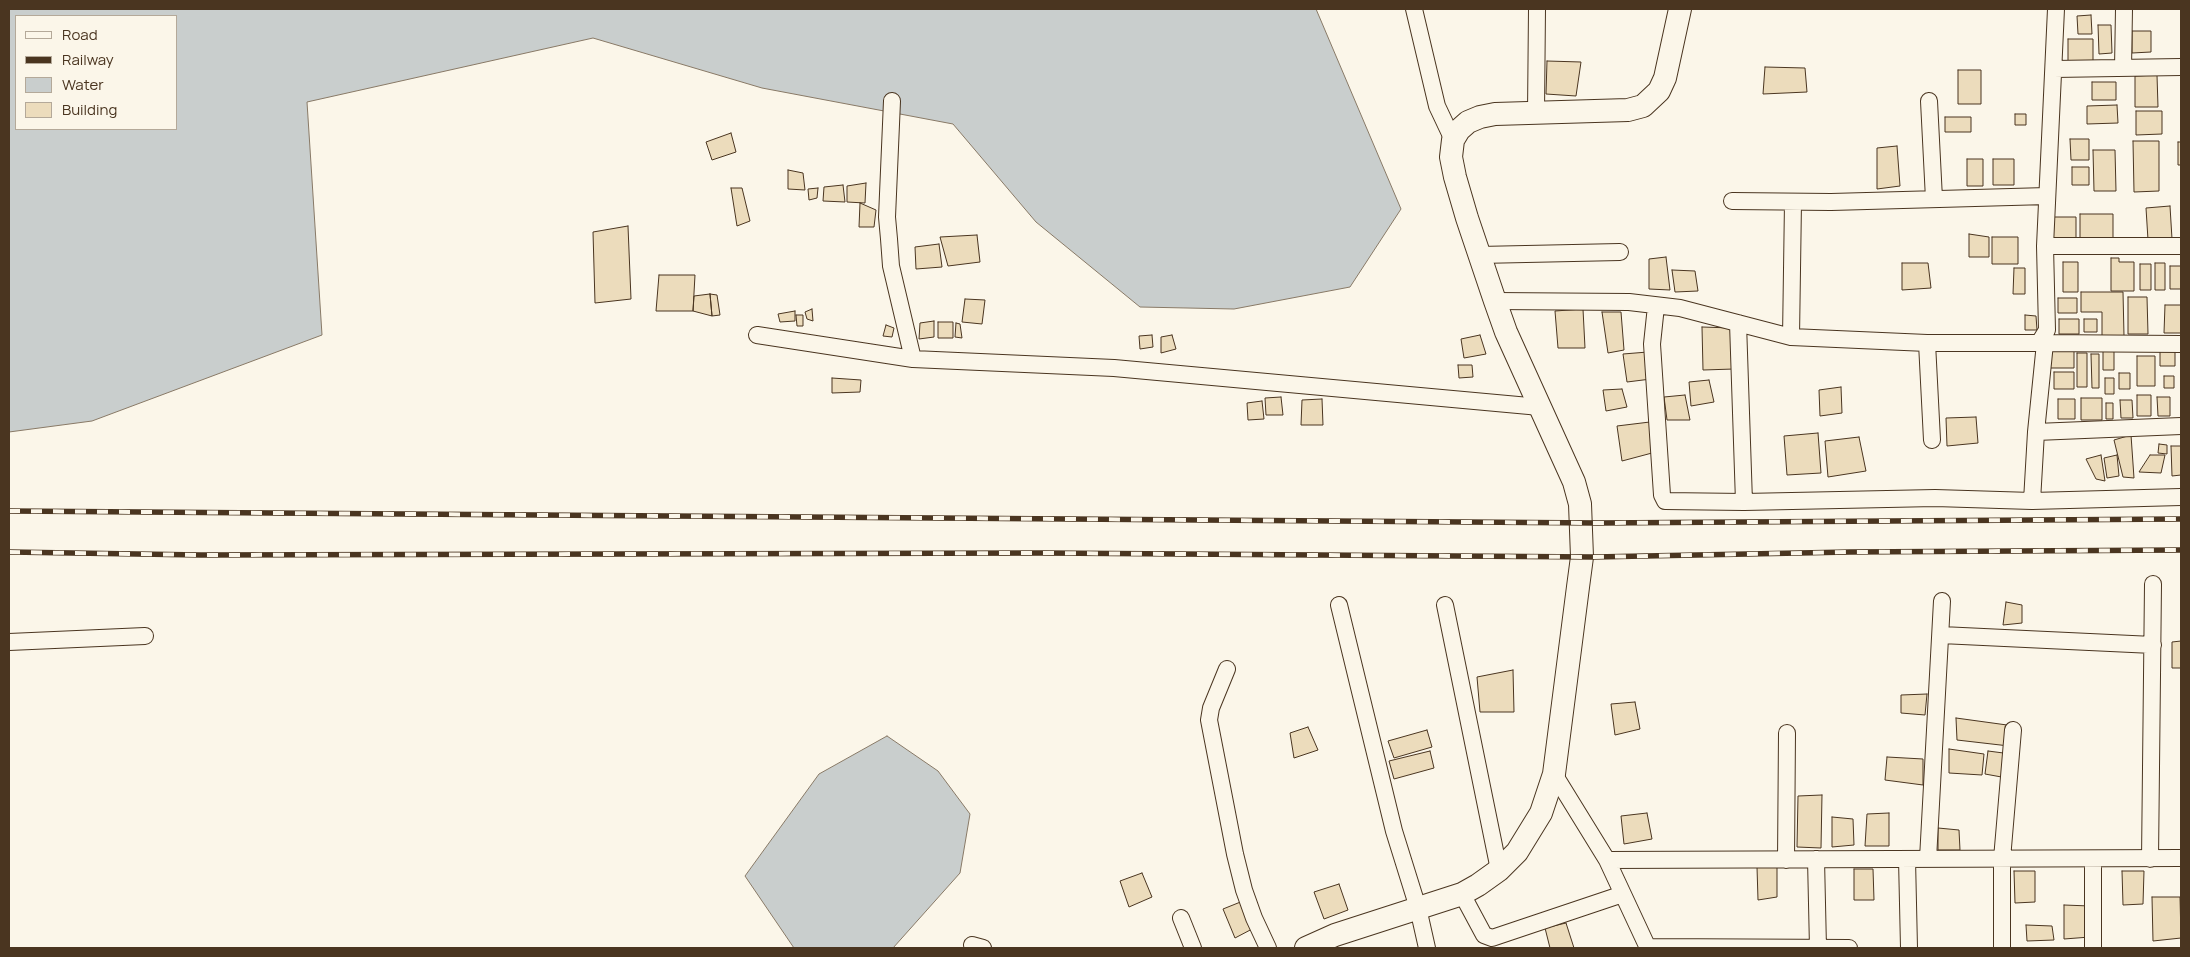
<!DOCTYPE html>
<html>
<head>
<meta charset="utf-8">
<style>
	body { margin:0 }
	#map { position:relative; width:2190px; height:957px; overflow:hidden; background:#fbf6e9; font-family:Manrope,sans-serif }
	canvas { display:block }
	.frame { position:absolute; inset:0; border:10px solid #4a3520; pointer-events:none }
	.legend { position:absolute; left:15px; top:15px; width:162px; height:115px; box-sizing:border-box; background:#fbf6e9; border:1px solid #b4a999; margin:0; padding:6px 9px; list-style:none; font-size:15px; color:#4a3520 }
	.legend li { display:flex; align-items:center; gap:10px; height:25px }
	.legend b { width:25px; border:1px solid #b4a999 }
</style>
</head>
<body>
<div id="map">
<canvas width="2190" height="957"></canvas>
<div class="frame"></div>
<ul class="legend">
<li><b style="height:6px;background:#fbf6e9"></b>Road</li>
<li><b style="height:6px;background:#4a3520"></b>Railway</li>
<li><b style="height:14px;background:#c9cecd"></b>Water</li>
<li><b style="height:14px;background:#ecdcbc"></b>Building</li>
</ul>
</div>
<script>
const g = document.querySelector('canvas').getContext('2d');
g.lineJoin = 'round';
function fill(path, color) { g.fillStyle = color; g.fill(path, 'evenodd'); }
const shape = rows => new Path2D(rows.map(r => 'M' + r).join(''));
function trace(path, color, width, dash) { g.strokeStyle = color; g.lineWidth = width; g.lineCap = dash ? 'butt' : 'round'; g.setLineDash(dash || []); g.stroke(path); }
const water = shape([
	[9,9,1316,9,1401,209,1350,287,1234,309,1140,307,1036,222,953,124,762,88,593,38,307,102,322,335,92,421,9,432,9,9],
	[16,16,176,16,176,129,16,129,16,16],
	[887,736,938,771,970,814,960,873,893,948,794,948,745,876,819,774,887,736]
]);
const building = shape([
	[2091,15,2092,34,2078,34,2077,16,2091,15],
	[2098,25,2111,25,2112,53,2099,54,2098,25],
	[2132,31,2151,31,2151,52,2132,53,2132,31],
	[2068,39,2093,39,2093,61,2068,62,2068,39],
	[1547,61,1581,62,1576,96,1546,94,1547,61],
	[1765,67,1805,68,1807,92,1763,94,1765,67],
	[1958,70,1981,70,1981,104,1958,104,1958,70],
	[2157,75,2158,107,2135,107,2135,76,2157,75],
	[2092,82,2116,82,2116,100,2092,100,2092,82],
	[2117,105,2118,123,2087,124,2087,106,2117,105],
	[2136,111,2162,111,2162,134,2136,135,2136,111],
	[2015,114,2026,114,2026,125,2015,125,2015,114],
	[1945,117,1971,117,1971,132,1945,132,1945,117],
	[731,133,736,152,712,160,706,142,731,133],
	[2070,139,2089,139,2089,160,2071,160,2070,139],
	[2133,141,2159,141,2159,191,2134,192,2133,141],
	[2178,142,2181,142,2181,165,2178,165,2178,142],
	[1897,146,1900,186,1877,189,1877,148,1897,146],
	[2093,150,2115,150,2116,191,2094,191,2093,150],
	[1967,159,1983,159,1983,186,1967,186,1967,159],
	[1993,159,2014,159,2014,185,1993,185,1993,159],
	[2072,167,2089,167,2089,185,2072,185,2072,167],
	[788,170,803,173,805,190,788,189,788,170],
	[866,183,865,203,847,202,847,186,866,183],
	[843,185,845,202,823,201,824,187,843,185],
	[731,188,742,188,750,221,737,226,731,188],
	[818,188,817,198,809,200,808,189,818,188],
	[860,203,876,210,874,227,859,227,860,203],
	[2170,206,2172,239,2148,240,2146,208,2170,206],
	[2080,214,2113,214,2113,240,2080,240,2080,214],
	[2052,217,2076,217,2076,240,2052,240,2052,217],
	[628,226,631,299,595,303,593,232,628,226],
	[1969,234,1989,237,1989,257,1969,257,1969,234],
	[977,235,980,262,948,266,940,237,977,235],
	[1992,237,2018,237,2018,264,1992,264,1992,237],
	[939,244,942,267,916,269,915,247,939,244],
	[1666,257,1670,290,1649,289,1649,259,1666,257],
	[2111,258,2119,258,2119,262,2134,262,2134,291,2111,291,2111,258],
	[2063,262,2078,262,2078,292,2063,292,2063,262],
	[1902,263,1928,263,1931,288,1902,290,1902,263],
	[2155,263,2165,263,2165,290,2155,290,2155,263],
	[2140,264,2151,264,2151,290,2140,290,2140,264],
	[2170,266,2181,266,2181,289,2170,289,2170,266],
	[2014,268,2025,268,2025,294,2013,294,2014,268],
	[1672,270,1695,271,1698,291,1675,292,1672,270],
	[659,275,695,275,693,311,656,311,659,275],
	[2081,292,2123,292,2124,336,2102,337,2102,312,2081,312,2081,292],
	[710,294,717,295,720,315,712,316,710,294],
	[710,294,712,316,693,311,694,296,710,294],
	[2128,297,2147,297,2148,334,2128,334,2128,297],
	[2058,298,2077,298,2077,313,2058,313,2058,298],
	[965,299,985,300,982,324,962,322,965,299],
	[2165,305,2181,305,2181,333,2164,333,2165,305],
	[812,309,813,321,807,319,805,312,812,309],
	[1583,309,1585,348,1558,348,1555,311,1583,309],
	[795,311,795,321,780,322,778,314,795,311],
	[1602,312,1621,312,1624,350,1608,353,1602,312],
	[796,315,803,315,803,326,797,326,796,315],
	[2025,315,2036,316,2037,330,2025,330,2025,315],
	[2059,319,2079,319,2079,334,2059,334,2059,319],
	[2084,319,2097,319,2097,332,2084,332,2084,319],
	[934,321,934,337,919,339,920,323,934,321],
	[938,322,953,322,953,338,938,338,938,322],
	[956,323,960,324,962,338,955,337,956,323],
	[886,325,894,328,892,337,883,336,886,325],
	[1702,327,1732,328,1734,369,1703,370,1702,327],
	[1152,335,1153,347,1140,349,1139,336,1152,335],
	[1172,335,1176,349,1161,353,1161,337,1172,335],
	[1480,335,1486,354,1464,358,1461,339,1480,335],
	[2050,350,2074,350,2074,368,2050,368,2050,350],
	[2160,350,2175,350,2175,366,2160,366,2160,350],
	[2103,351,2114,351,2114,370,2103,370,2103,351],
	[1648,352,1651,379,1627,382,1623,354,1648,352],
	[2077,353,2087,353,2087,387,2077,387,2077,353],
	[2091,354,2099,354,2099,388,2092,388,2091,354],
	[2137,356,2155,356,2155,386,2137,386,2137,356],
	[1458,365,1472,365,1473,377,1459,378,1458,365],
	[2054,372,2074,372,2074,389,2054,389,2054,372],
	[2119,373,2130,373,2130,389,2119,389,2119,373],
	[2164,376,2174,376,2174,388,2164,388,2164,376],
	[832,378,861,380,860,392,832,393,832,378],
	[2105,378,2114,378,2114,394,2105,394,2105,378],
	[1709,380,1714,402,1691,406,1689,382,1709,380],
	[1841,387,1842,413,1820,416,1819,390,1841,387],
	[1622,389,1627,407,1606,411,1603,390,1622,389],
	[1685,395,1690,420,1667,420,1664,397,1685,395],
	[2137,395,2151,395,2151,416,2137,416,2137,395],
	[1281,397,1283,415,1266,415,1265,398,1281,397],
	[2157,397,2170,397,2170,416,2158,416,2157,397],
	[2081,398,2102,398,2102,420,2081,420,2081,398],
	[1322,399,1323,425,1301,425,1302,400,1322,399],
	[2058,399,2075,399,2075,419,2058,419,2058,399],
	[2120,400,2132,400,2133,418,2121,418,2120,400],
	[1262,401,1264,419,1248,420,1247,403,1262,401],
	[2106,403,2113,403,2113,419,2106,419,2106,403],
	[1976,417,1978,443,1947,446,1946,418,1976,417],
	[1650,422,1652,453,1622,461,1617,426,1650,422],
	[1818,433,1821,473,1787,475,1784,436,1818,433],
	[2131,435,2134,478,2123,477,2114,440,2131,435],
	[1859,437,1866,471,1828,477,1825,441,1859,437],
	[2159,444,2167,445,2167,454,2158,453,2159,444],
	[2171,446,2181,446,2181,475,2172,476,2171,446],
	[2101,455,2105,481,2096,479,2086,459,2101,455],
	[2117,455,2119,476,2107,478,2104,458,2117,455],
	[2150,455,2165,455,2161,473,2139,472,2150,455],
	[2006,602,2022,605,2022,623,2003,625,2006,602],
	[2181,641,2181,668,2172,668,2172,642,2181,641],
	[1513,670,1514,712,1480,712,1477,677,1513,670],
	[1927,694,1925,715,1901,713,1901,695,1927,694],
	[1635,702,1640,729,1615,735,1611,704,1635,702],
	[1956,718,2007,725,2009,746,1957,740,1956,718],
	[1308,727,1318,750,1294,758,1290,733,1308,727],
	[1427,730,1432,747,1394,758,1388,741,1427,730],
	[1949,749,1984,754,1982,775,1949,773,1949,749],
	[1430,751,1434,768,1394,779,1389,761,1430,751],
	[1988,751,2011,754,2007,778,1985,774,1988,751],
	[1887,757,1923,759,1923,785,1885,780,1887,757],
	[1822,795,1821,848,1797,847,1798,796,1822,795],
	[1647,813,1652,839,1624,844,1621,816,1647,813],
	[1889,813,1889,846,1865,846,1867,814,1889,813],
	[1832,817,1853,819,1854,845,1832,847,1832,817],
	[1938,828,1959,830,1960,850,1938,850,1938,828],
	[1777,866,1777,897,1758,900,1757,867,1777,866],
	[1854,869,1873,869,1874,900,1854,900,1854,869],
	[2014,871,2035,871,2035,902,2015,903,2014,871],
	[2122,871,2144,871,2143,904,2123,905,2122,871],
	[1142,873,1152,897,1129,907,1120,881,1142,873],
	[1339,884,1348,910,1324,919,1314,892,1339,884],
	[2152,897,2180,897,2181,938,2153,941,2152,897],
	[1243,901,1254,928,1235,938,1223,909,1243,901],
	[2064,905,2090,906,2090,937,2064,939,2064,905],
	[1566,923,1574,948,1550,948,1545,928,1566,923],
	[2026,925,2052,926,2054,940,2027,941,2026,925]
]);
const minor = shape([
	[1414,9,1437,106,1453,140],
	[2123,68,2124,9],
	[2054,69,2181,67],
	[892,101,887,217,889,239,891,266,913,359],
	[1929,101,1934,199],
	[1536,112,1537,9],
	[1732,201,1831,202,2047,196],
	[2045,246,2181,246],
	[1479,255,1620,252],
	[1495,301,1629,302,1680,308,1791,337,1927,343,2039,343,2047,330,2045,246,2056,9],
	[1656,306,1652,344,1662,495,1665,501,1744,502,1935,498,2032,501,2181,497],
	[1738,323,1744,502],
	[757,335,913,359,1114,368,1540,407],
	[1791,337,1793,202],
	[1927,343,1932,440],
	[2039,343,2181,344],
	[2036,432,2181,426],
	[2032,501,2036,432,2045,343],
	[1339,605,1394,831,1418,908,1427,948],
	[1445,605,1499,870],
	[1941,635,2153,645],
	[9,642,145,636],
	[1227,669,1211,708,1209,720,1235,854,1244,890,1254,918,1268,948],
	[1554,774,1607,860,1648,948],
	[1816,859,1818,948],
	[1907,859,1909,948],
	[1928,859,1942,601],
	[2150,859,2153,584],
	[1607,860,2181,858],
	[1786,860,1787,733],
	[1462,894,1484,935,1492,938,1623,894],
	[1181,918,1193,948],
	[972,945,983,948],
	[1648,947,1849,948],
	[2002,948,2002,859,2013,730],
	[2093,948,2093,859]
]);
const secondary = shape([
	[1306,948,1335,935,1462,894,1478,885,1499,870,1517,852,1541,813,1554,774,1578,587,1582,557,1580,504,1574,482,1506,332,1495,301,1467,218,1455,177,1451,157,1453,140,1459,130,1468,122,1480,117,1495,114,1628,110,1643,106,1659,91,1665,78,1680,9]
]);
const rail = shape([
	[9,511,1598,523,2181,519],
	[9,552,201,555,1043,553,1594,557,1850,552,2181,550]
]);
fill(water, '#c9cecd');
trace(water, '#887966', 1);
fill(building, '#ecdcbc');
trace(building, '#4a3520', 1);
trace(minor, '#4a3520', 18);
trace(secondary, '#4a3520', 24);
trace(minor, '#fbf6e9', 16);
trace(secondary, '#fbf6e9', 22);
trace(rail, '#4a3520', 5.5);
trace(rail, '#fbf6e9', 4, [11]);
</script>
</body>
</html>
